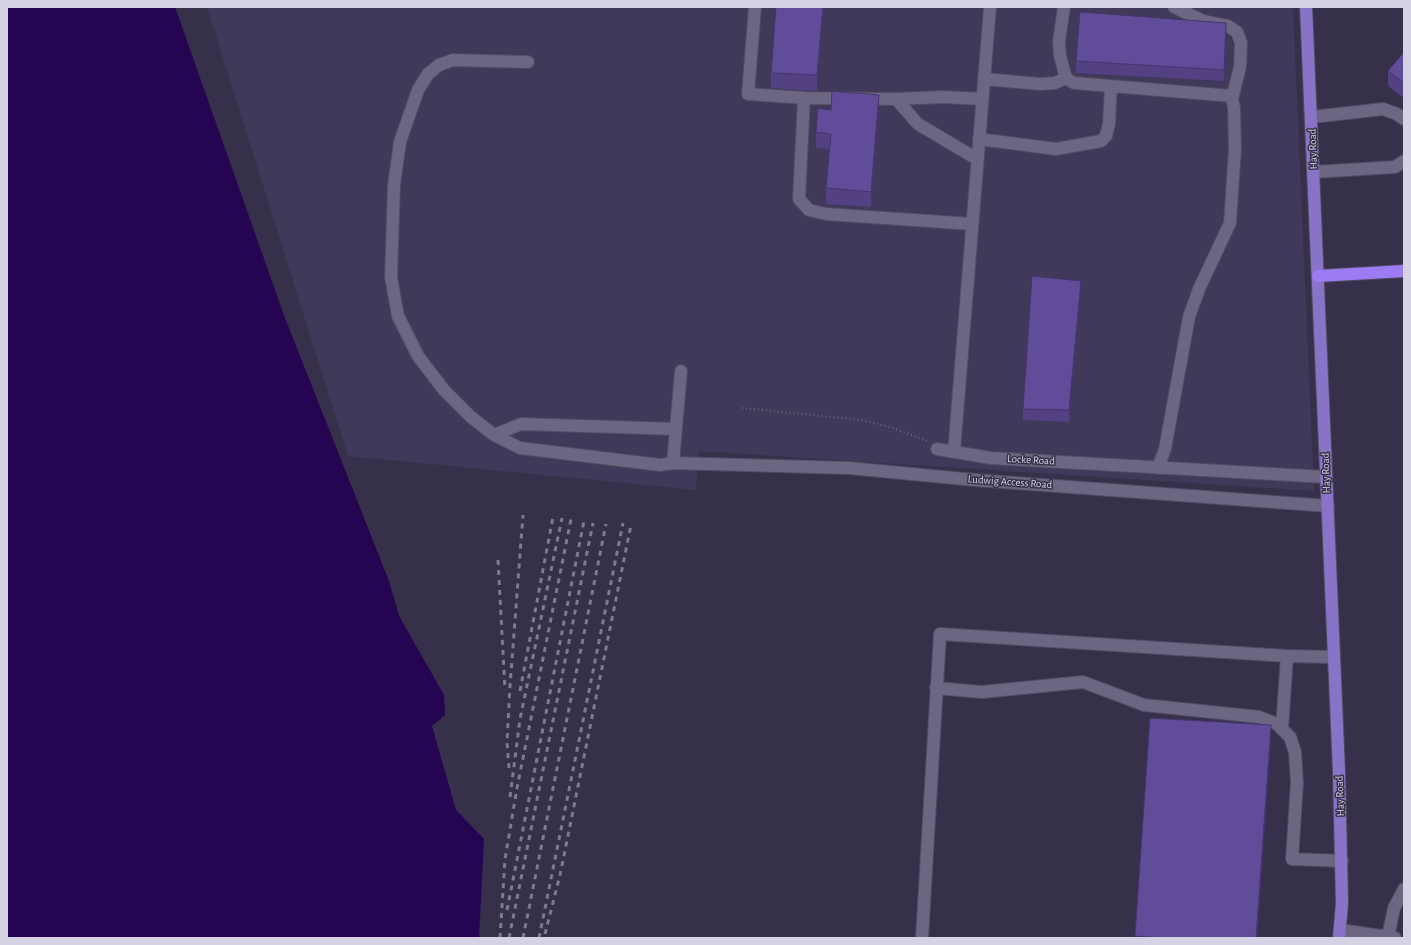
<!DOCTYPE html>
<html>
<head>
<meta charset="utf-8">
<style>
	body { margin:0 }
	#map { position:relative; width:1411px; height:945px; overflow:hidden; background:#36304a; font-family:"Alegreya Sans",sans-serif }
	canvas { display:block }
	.frame { position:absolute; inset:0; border:8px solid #d5d2e3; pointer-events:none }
</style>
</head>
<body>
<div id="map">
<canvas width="1411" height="945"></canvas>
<div class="frame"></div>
</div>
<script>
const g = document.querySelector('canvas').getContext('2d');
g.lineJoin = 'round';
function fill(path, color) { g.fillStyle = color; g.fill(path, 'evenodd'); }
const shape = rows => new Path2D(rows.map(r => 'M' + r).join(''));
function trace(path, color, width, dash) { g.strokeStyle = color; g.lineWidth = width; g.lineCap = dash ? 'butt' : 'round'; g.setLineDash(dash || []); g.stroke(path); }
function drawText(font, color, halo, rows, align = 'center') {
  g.font = font + ' "Alegreya Sans",sans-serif'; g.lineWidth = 3; g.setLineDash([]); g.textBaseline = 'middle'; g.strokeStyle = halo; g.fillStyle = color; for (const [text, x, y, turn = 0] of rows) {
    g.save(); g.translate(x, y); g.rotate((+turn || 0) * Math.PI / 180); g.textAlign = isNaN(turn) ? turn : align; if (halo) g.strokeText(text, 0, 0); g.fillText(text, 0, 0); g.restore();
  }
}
const built = shape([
	[207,7,1293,7,1314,491,699,451,696,490,348,456]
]);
const water = shape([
	[7,7,175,7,285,318,389,581,399,616,444,695,445,715,432,726,456,810,484,839,479,938,7,938]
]);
const path = shape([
	[742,408,862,420,893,428,929,442]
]);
const minor = shape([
	[755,7,748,94,804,98],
	[1064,7,1059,41,1060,56,1066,78,1074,83,1232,96],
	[528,62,453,60,439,65,428,74,418,90,400,142,394,185,391,277,398,316,418,356,444,390,471,417,494,435,520,448,660,465,673,463],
	[984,79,1040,84,1055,83,1066,78],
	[896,99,918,124,977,159],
	[1312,117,1383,109,1397,114,1404,119],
	[979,139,1056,149,1101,141,1106,136,1109,124,1111,86],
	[1314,172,1395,167,1404,161],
	[972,224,826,214,809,210,799,199,804,98,896,99,943,97,982,99],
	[681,371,673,463,849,468,975,480,1328,506],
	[494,435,521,424,676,429],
	[937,449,991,458,1326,477],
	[954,452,990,7],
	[1158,468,1165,449,1189,317,1199,289,1230,223,1235,149,1234,108,1232,99,1240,67,1241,43,1237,32,1228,26,1203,21,1174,7],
	[936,688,982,692,1083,682,1144,705,1259,717,1277,724,1290,737,1295,752,1297,783,1292,859,1342,861],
	[1282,728,1287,656],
	[1340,930,1395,938],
	[1388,937,1394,908,1404,889],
	[922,938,940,634,1287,656,1334,657]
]);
const major = shape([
	[1306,7,1339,772,1342,903,1339,938]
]);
const highway = shape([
	[1318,276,1404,271]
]);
const rail = shape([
	[498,560,505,690],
	[520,691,553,517],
	[509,768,507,742,510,686,523,515],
	[510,797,520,719,562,518],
	[507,910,584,521],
	[545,934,560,875,631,525],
	[500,938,505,859,517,788,571,519],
	[509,938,593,523],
	[523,938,606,524],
	[539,938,623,523]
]);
const wall = shape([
	[824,7,817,91,771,88,771,73],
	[1226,34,1224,81,1076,73,1076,61],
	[1404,52,1404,98,1388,86,1388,71],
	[831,110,879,110,871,207,826,204,826,188,830,149,816,148,816,132],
	[1081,292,1069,422,1023,420,1023,409],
	[1150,718,1271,737,1257,938,1135,938]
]);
const shadedWall = shape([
	[823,7,824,7,817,91,817,75],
	[1226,23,1226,34,1224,81,1224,70],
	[879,95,879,110,871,207,871,192],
	[1081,281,1081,292,1069,422,1069,410],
	[1271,725,1271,737,1257,938,1256,938]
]);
const building = shape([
	[776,7,823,7,817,75,771,73,776,7],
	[1080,12,1226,23,1224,70,1076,61,1080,12],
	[1404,52,1404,83,1388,71,1404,52],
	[832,91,879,95,871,192,826,188,831,134,816,132,818,108,831,110,832,91],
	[1032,276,1081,281,1069,410,1023,409,1032,276],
	[1150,718,1271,725,1256,938,1165,938,1135,936,1150,718]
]);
const streetNames = [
	["Hay Road",1313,149,-92],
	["Locke Road",1031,460,3],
	["Hay Road",1326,473,-92],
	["Ludwig Access Road",1010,482,4],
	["Hay Road",1340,796,-92]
];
fill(built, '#403959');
fill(water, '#250551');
trace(minor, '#514c61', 14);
trace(major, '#514c61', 14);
trace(highway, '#514c61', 14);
trace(path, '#6c677e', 2, [1, 3]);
trace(minor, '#6c6683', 12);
trace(major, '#8973c7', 12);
trace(highway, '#9c7bf4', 12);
trace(rail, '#7e7a90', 3, [5, 5]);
fill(wall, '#534184');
fill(shadedWall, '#44356c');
fill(building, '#614c9a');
trace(building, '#44356c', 1);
drawText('11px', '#d5d2e3', '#36304a', streetNames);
</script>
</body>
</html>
